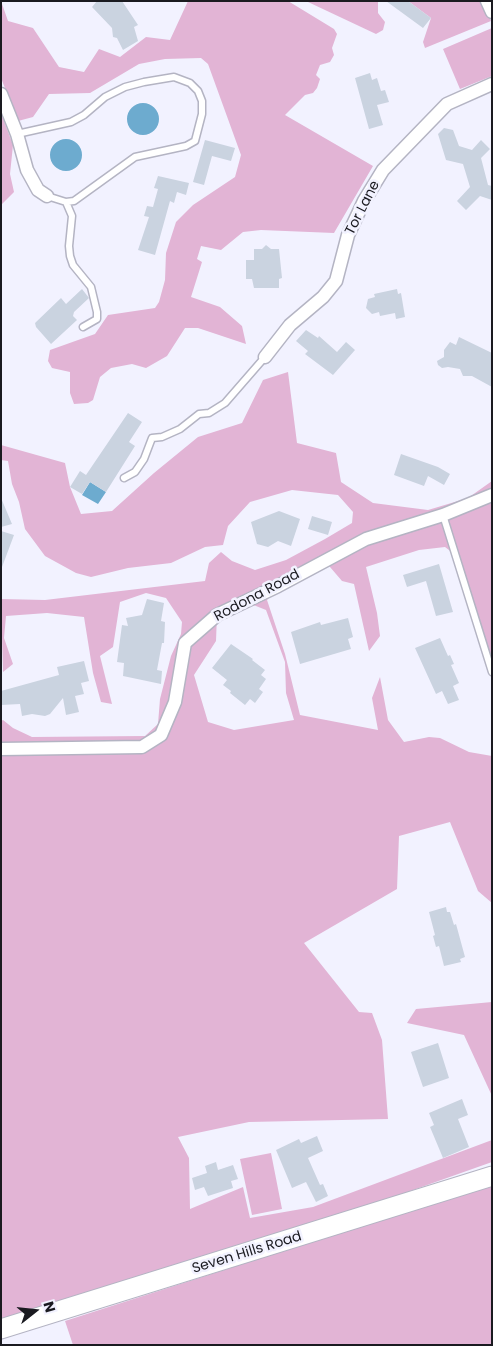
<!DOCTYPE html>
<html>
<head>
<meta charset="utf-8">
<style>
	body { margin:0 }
	#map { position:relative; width:493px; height:1346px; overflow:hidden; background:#f2f2ff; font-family:Poppins,sans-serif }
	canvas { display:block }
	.frame { position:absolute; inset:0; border:2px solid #1a1a20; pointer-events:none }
	.north { position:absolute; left:10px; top:1286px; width:50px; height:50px; -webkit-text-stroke:4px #f2f2ff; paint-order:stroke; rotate:74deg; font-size:14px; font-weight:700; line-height:20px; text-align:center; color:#1a1a20 }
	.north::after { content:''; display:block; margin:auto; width:18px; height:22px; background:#1a1a20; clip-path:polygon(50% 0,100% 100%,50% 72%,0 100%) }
</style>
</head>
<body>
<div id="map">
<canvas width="493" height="1346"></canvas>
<div class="frame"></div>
<div class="north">N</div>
</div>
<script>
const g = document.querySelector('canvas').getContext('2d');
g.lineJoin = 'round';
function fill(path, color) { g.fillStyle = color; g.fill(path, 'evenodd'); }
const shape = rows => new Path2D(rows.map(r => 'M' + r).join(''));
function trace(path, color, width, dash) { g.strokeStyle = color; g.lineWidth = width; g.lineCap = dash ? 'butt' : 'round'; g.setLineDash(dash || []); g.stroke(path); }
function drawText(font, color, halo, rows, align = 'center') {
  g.font = font + ' Poppins,sans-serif'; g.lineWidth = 5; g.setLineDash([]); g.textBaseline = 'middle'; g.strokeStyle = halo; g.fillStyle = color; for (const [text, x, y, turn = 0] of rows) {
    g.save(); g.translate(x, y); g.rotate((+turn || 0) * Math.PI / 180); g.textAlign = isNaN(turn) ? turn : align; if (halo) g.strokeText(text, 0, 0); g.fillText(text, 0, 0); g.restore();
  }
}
const green = shape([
	[1,1,8,21,33,28,59,67,84,72,99,49,120,57,146,37,170,40,188,1,288,1,334,29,337,34,332,48,334,55,330,62,320,65,316,75,320,79,317,88,313,93,305,95,285,115,373,166,334,233,261,230,243,232,221,250,201,246,197,259,202,262,191,297,220,307,242,326,246,344,198,328,185,328,167,356,146,368,132,364,111,368,100,377,93,400,88,403,74,404,70,393,70,372,52,368,48,361,50,350,95,334,108,315,155,308,159,302,165,280,166,253,176,222,193,205,235,177,241,155,208,64,201,58,165,59,139,64,90,93,49,94,33,117,18,121,1,78],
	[378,1,378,13,385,22,383,30,376,34,308,2],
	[408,1,481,1,491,21,425,48,423,42,431,18],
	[492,28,492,76,460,89,443,49],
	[1,113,13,145,10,174,14,192,1,205],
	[288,372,297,443,336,453,341,482,373,503,428,510,468,498,492,481,492,660,483,641,458,557,445,547,419,550,366,567,377,613,380,636,369,651,354,584,342,581,324,560,278,586,267,600,285,654,300,715,378,730,372,698,380,677,388,720,404,742,429,737,440,738,469,752,492,756,492,903,478,891,450,822,399,836,397,889,304,943,359,1012,372,1013,382,1040,388,1119,249,1122,178,1137,189,1158,190,1209,243,1187,250,1218,313,1207,492,1140,492,1162,320,1223,1,1320,1,721,3,720,13,728,32,737,145,736,158,724,160,699,171,656,181,634,182,622,166,598,146,593,120,602,113,647,100,656,112,704,101,702,93,673,84,617,47,613,6,616,4,638,13,664,3,672,1,599,45,600,205,581,209,563,221,552,232,561,255,570,286,560,325,539,352,523,353,512,338,495,292,490,250,502,228,526,223,545,205,547,171,563,128,568,91,577,76,573,45,556,25,529,19,502,12,484,8,461,1,460,1,445,65,463,70,487,81,514,112,511,154,473,198,437,242,423,263,380],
	[246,602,266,610,285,662,286,693,294,720,234,730,208,722,194,675,216,641,217,615],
	[492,1002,492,1096,464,1035,407,1023,416,1009],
	[271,1153,282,1209,252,1215,240,1159],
	[492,1184,492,1345,73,1345,65,1321]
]);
const water = shape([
	'127 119a16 16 0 1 1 32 0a16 16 0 1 1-32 0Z',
	'50 155a16 16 0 1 1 32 0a16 16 0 1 1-32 0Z',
	[90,482,106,492,98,504,82,495]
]);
const building = shape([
	[97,1,122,1,138,25,134,27,138,41,123,50,117,38,113,37,112,28,92,7],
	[386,1,408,1,431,18,423,28],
	[370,73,372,80,377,78,381,91,385,90,389,102,377,105,383,125,369,129,355,78],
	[444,128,453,130,459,146,472,150,481,140,490,149,481,158,488,185,492,186,492,200,480,196,466,210,457,201,470,187,463,164,446,160,438,134],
	[205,140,235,148,231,161,212,156,204,185,193,182],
	[158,176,189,183,186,195,177,192,174,203,170,201,155,255,138,250,149,217,144,216,147,206,153,207,158,189,154,188],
	[266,245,271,249,279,249,282,278,279,279,279,288,254,288,252,279,246,279,246,260,254,260,254,249,262,249],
	[82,289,89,298,74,312,73,316,77,320,51,344,36,327,35,323,61,298,66,304],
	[397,289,398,294,401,293,405,317,396,319,395,313,380,316,379,312,372,314,366,308,368,299,375,297,374,294],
	[306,330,318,338,319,336,337,352,346,342,355,350,333,375,305,354,308,351,296,341],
	[459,337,492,353,492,387,472,376,463,376,460,369,448,367,442,368,438,365,437,361,444,357,444,350,450,342,456,345],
	[128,413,142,422,129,442,135,446,106,492,90,482,82,494,70,487,80,471,86,475],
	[401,454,438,467,450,474,444,485,428,476,424,486,394,475],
	[1,498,12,524,1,527],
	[279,511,300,519,291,546,278,541,268,547,257,544,251,522],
	[312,516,332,522,328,535,308,529],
	[1,531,14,535,2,567,1,567],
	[439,564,453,612,436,616,426,581,407,587,403,575],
	[147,599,164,603,161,621,165,622,164,643,162,643,157,670,162,671,161,684,123,676,124,663,117,662,122,625,128,626,126,618,142,615],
	[348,618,353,637,348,639,351,649,300,664,291,632,320,622,321,625],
	[440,638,448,656,450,655,454,664,451,665,459,683,453,686,459,700,448,704,442,691,436,694,415,648],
	[231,644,253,659,252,660,265,670,261,675,266,679,259,689,263,692,255,703,250,699,245,705,230,693,231,691,223,685,227,680,212,668],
	[84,661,89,681,81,683,84,694,75,696,79,712,66,715,63,698,50,714,45,716,32,714,22,716,20,704,1,705,1,691,59,675,57,667],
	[446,907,447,912,450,912,454,925,456,924,465,957,460,959,461,962,444,966,439,946,436,947,433,936,435,935,429,912],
	[438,1043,449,1078,423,1087,411,1052],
	[462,1099,468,1115,458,1119,469,1147,443,1158,430,1127,434,1125,429,1113],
	[317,1136,323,1151,308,1158,320,1185,323,1184,328,1196,316,1202,306,1182,292,1188,276,1150,299,1139,301,1143],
	[216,1162,218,1170,233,1165,238,1179,231,1181,233,1188,208,1196,204,1187,195,1190,192,1178,207,1173,205,1166]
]);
const service = shape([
	[17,134,71,122,84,115,105,97,125,87,144,82,174,77,190,83,198,91,202,101,202,114,195,141,186,146,135,157,74,201,66,202],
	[47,196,66,202,72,216,69,246,70,256,73,265,91,287,97,312,97,319,83,327],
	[124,478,135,472,144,459,152,438,162,437,180,429,199,414,209,413,225,403,265,357],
	[443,515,492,672]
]);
const minor = shape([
	[487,1,492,12],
	[1,94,17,134,27,170,38,190,47,196],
	[265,357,290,325,323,297,336,281,348,235,364,201,383,170,447,104,492,84],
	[1,749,142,747,161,735,175,702,185,643,217,615,278,586,366,539,443,515,492,495]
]);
const secondary = shape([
	[1,1329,492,1176]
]);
const streetNames = [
	["Tor Lane",363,208,-63],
	["Rodona Road",257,596,-28],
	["Seven Hills Road",247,1253,-17]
];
fill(green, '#e2b4d5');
fill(water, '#6dabcf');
fill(building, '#cad3e0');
trace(service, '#b4b4c3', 9);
trace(minor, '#b4b4c3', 15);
trace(secondary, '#b4b4c3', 21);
trace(service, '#fff', 6);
trace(minor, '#fff', 12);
trace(secondary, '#fff', 19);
drawText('14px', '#1a1a20', '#f2f2ff', streetNames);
</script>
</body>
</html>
